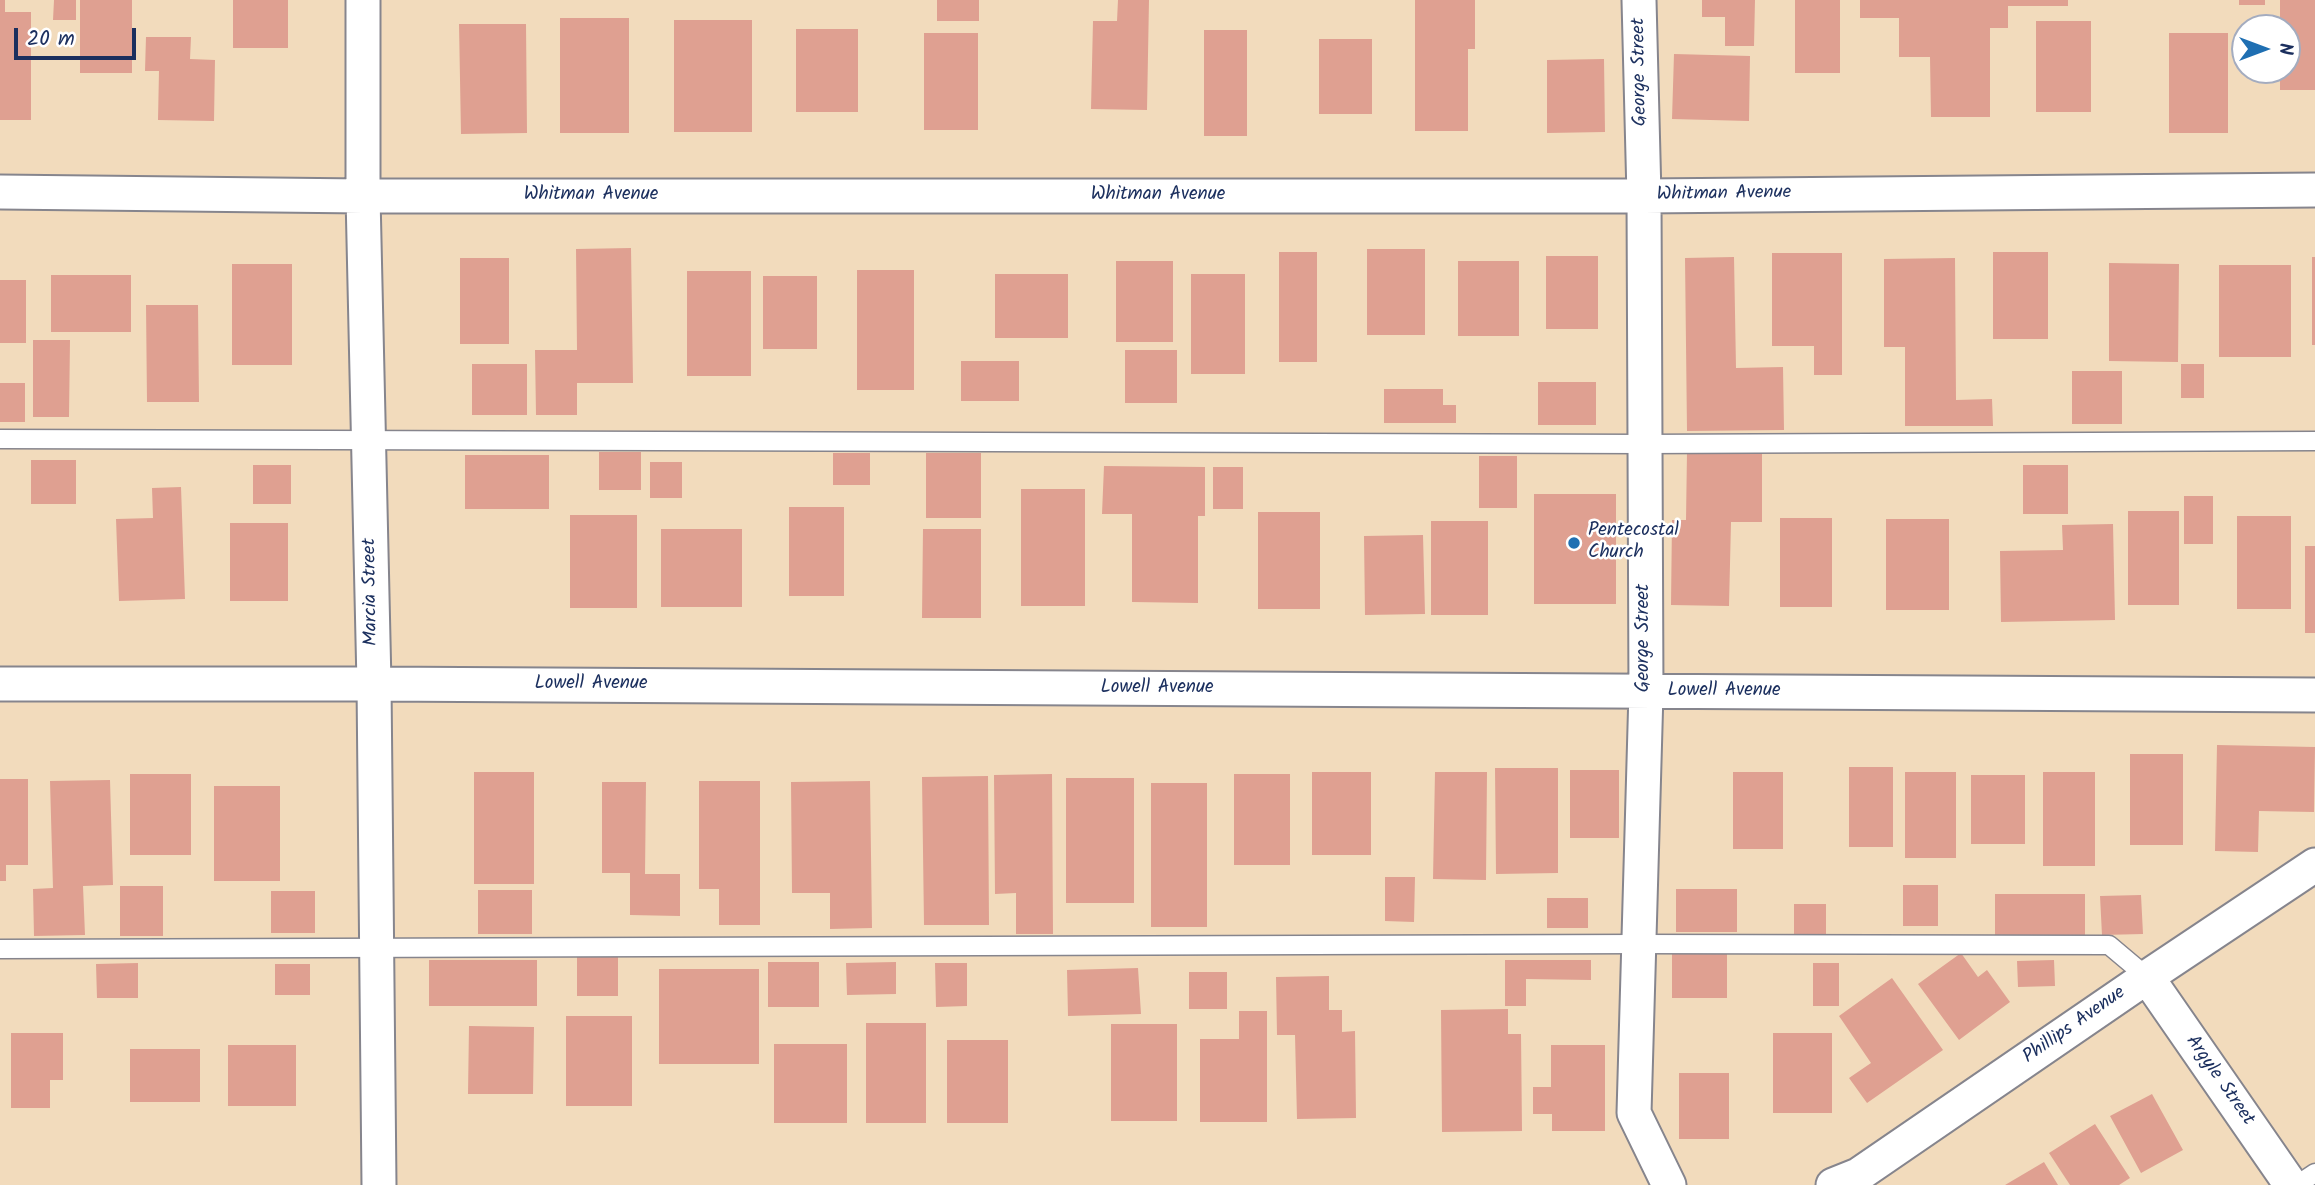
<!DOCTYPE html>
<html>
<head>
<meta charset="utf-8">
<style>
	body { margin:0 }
	#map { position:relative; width:2315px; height:1185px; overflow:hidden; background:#f2dbbc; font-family:Kalam,sans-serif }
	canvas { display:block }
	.north { position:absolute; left:2231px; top:14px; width:70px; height:70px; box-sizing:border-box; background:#fff; border:2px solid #a4acbf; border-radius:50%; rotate:90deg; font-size:19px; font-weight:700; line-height:28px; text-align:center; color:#1b2f5e }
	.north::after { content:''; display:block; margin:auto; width:24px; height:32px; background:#1f6fb2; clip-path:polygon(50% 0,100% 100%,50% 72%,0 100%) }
	.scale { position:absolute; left:14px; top:28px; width:122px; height:32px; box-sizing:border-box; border:4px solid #1b2f5e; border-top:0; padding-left:9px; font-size:21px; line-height:24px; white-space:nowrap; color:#1b2f5e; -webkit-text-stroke:5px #fff; paint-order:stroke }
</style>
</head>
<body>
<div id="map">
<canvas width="2315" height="1185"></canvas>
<div class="north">N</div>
<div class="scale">20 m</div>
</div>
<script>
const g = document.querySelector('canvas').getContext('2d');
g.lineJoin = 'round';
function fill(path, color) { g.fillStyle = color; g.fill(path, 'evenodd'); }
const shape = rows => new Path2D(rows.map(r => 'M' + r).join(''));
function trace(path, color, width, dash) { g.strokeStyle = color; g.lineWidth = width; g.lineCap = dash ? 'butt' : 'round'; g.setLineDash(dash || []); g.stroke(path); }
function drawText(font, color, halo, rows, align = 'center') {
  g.font = font + ' Kalam,sans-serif'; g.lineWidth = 5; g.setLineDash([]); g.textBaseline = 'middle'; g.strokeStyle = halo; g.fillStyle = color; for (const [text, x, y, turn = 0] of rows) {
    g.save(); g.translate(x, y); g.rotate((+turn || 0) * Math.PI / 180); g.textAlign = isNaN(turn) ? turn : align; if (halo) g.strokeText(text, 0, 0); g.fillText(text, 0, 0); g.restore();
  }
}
const building = shape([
	[0,0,5,0,5,12,31,12,31,120,0,120],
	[54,0,76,0,76,20,53,20],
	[80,0,132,0,132,73,80,73],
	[233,0,288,0,288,48,233,48],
	[937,0,979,0,979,21,937,21],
	[1118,0,1149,0,1147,110,1091,109,1093,21,1117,21],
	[1415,0,1475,0,1475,49,1468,49,1468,131,1415,131],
	[1702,0,1755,0,1754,46,1725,46,1725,17,1702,17],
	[1795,0,1840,0,1840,73,1795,73],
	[1860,0,2068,0,2068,6,2008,6,2008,28,1990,28,1990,117,1931,117,1930,57,1899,57,1899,18,1860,18],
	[2239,0,2265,0,2265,5,2239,5],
	[2280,0,2315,0,2315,90,2280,90,2280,70,2287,70,2287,28,2280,28],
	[560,18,629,18,629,133,560,133],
	[674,20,752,20,752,132,674,132],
	[2036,21,2091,21,2091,112,2036,112],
	[459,24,526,24,527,133,461,134],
	[796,29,858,29,858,112,796,112],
	[1204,30,1247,30,1247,136,1204,136],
	[924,33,978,33,978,130,924,130],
	[2169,33,2228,33,2228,133,2169,133],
	[146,37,191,37,190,59,215,60,214,121,158,120,159,71,145,71],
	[1319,39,1372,39,1372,114,1319,114],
	[1674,54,1750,56,1749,121,1672,119],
	[1604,59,1605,132,1547,133,1547,60],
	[631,248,633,383,577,383,577,415,536,415,535,350,577,350,576,249],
	[1367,249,1425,249,1425,335,1367,335],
	[1279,252,1317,252,1317,362,1279,362],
	[1993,252,2048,252,2048,339,1993,339],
	[1772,253,1842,253,1842,375,1814,375,1814,346,1772,346],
	[1546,256,1598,256,1598,329,1546,329],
	[1734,257,1736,368,1783,367,1784,430,1687,431,1685,258],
	[2312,257,2315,257,2315,345,2312,345],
	[460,258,509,258,509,344,460,344],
	[1955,258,1956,400,1992,399,1993,426,1905,426,1905,347,1884,347,1884,259],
	[1116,261,1173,261,1173,342,1116,342],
	[1458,261,1519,261,1519,336,1458,336],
	[2109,263,2179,264,2178,362,2109,361],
	[232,264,292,264,292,365,232,365],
	[2219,265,2291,265,2291,357,2219,357],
	[857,270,914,270,914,390,857,390],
	[687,271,751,271,751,376,687,376],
	[995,274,1068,274,1068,338,995,338],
	[1191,274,1245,274,1245,374,1191,374],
	[51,275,131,275,131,332,51,332],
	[763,276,817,276,817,349,763,349],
	[0,280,26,280,26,343,0,343],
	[146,305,198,305,199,402,147,402],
	[33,340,70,340,69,417,33,417],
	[1125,350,1177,350,1177,403,1125,403],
	[961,361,1019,361,1019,401,961,401],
	[472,364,527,364,527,415,472,415],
	[2181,364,2204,364,2204,398,2181,398],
	[2072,371,2122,371,2122,424,2072,424],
	[1538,382,1596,382,1596,425,1538,425],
	[0,383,25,383,25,422,0,422],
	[1384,389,1443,389,1443,405,1456,405,1456,423,1384,423],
	[599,452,641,452,641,490,599,490],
	[1687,452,1762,453,1762,522,1731,522,1729,606,1671,605,1672,520,1686,520],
	[833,453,870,453,870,485,833,485],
	[926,453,981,453,981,518,926,518],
	[465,455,549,455,549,509,465,509],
	[1479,456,1517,456,1517,508,1479,508],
	[31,460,76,460,76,504,31,504],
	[650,462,682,462,682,498,650,498],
	[253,465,291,465,291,504,253,504],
	[2023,465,2068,465,2068,514,2023,514],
	[1104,466,1205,467,1205,516,1198,516,1198,603,1132,602,1132,514,1102,514],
	[1213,467,1243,467,1243,509,1213,509],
	[181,487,185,599,119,601,116,519,153,518,152,488],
	[1021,489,1085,489,1085,606,1021,606],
	[1534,494,1616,494,1616,604,1534,604],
	[2184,496,2213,496,2213,544,2184,544],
	[789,507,844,507,844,596,789,596],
	[2128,511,2179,511,2179,605,2128,605],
	[1258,512,1320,512,1320,609,1258,609],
	[570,515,637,515,637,608,570,608],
	[2237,516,2291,516,2291,609,2237,609],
	[1780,518,1832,518,1832,607,1780,607],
	[1886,519,1949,519,1949,610,1886,610],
	[1431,521,1488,521,1488,615,1431,615],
	[230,523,288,523,288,601,230,601],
	[2113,524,2115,620,2001,622,2000,551,2063,550,2062,525],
	[661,529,742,529,742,607,661,607],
	[923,529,981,529,981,618,922,618],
	[1423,535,1425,614,1365,615,1364,536],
	[2305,546,2315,546,2315,633,2305,633],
	[2217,745,2315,747,2314,812,2259,811,2258,852,2215,851],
	[2130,754,2183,754,2183,845,2130,845],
	[1849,767,1893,767,1893,847,1849,847],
	[1495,768,1558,768,1558,873,1496,874],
	[1570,770,1619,770,1619,838,1570,838],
	[474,772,534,772,534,884,474,884],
	[1312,772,1371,772,1371,855,1312,855],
	[1435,772,1487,772,1486,880,1433,879],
	[1733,772,1783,772,1783,849,1733,849],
	[1905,772,1956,772,1956,858,1905,858],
	[2043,772,2095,772,2095,866,2043,866],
	[130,774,191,774,191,855,130,855],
	[1052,774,1053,934,1016,934,1016,893,995,894,994,775],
	[1234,774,1290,774,1290,865,1234,865],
	[1971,775,2025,775,2025,844,1971,844],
	[988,776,989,925,924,925,922,777],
	[1066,778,1134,778,1134,903,1066,903],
	[0,779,28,779,28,865,6,865,6,881,0,881],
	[110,780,113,885,83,886,85,935,34,936,33,889,53,888,50,781],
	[699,781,760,781,760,925,719,925,719,889,699,889],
	[870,781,872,928,830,929,830,893,792,893,791,782],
	[602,782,646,782,645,874,680,874,680,916,630,915,630,873,602,873],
	[1151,783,1207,783,1207,927,1151,927],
	[214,786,280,786,280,881,214,881],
	[1385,877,1415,877,1414,922,1385,921],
	[1903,885,1938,885,1938,926,1903,926],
	[120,886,163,886,163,936,120,936],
	[1676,889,1737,889,1737,932,1676,932],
	[478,890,532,890,532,934,478,934],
	[271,891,315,891,315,933,271,933],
	[1995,894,2085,894,2085,938,1995,938],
	[2141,895,2143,934,2102,935,2100,896],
	[1547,898,1588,898,1588,928,1547,928],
	[1794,904,1826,904,1826,942,1794,942],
	[1961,953,1978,977,1987,970,2010,1002,1959,1040,1918,984],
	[1672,954,1727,954,1727,998,1672,998],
	[577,957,618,957,618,996,577,996],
	[429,960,537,960,537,1006,429,1006],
	[1505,960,1591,960,1591,980,1526,979,1526,1006,1505,1006],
	[2054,960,2055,986,2018,987,2017,961],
	[768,962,819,962,819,1007,768,1007],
	[896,962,896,994,847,995,846,963],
	[138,963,138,998,97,998,96,964],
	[935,963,967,963,967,1006,936,1007],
	[1813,963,1839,963,1839,1006,1813,1006],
	[275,964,310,964,310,995,275,995],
	[1138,968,1141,1014,1068,1016,1067,970],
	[659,969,759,969,759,1064,659,1064],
	[1189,972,1227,972,1227,1009,1189,1009],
	[1329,976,1329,1010,1342,1010,1342,1032,1355,1031,1356,1118,1297,1119,1295,1035,1277,1035,1276,977],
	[1892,978,1943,1050,1867,1103,1849,1078,1871,1063,1839,1016],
	[1508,1009,1508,1034,1521,1034,1522,1131,1442,1132,1441,1010],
	[1239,1011,1267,1011,1267,1122,1200,1122,1200,1039,1239,1039],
	[566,1016,632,1016,632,1106,566,1106],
	[866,1023,926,1023,926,1123,866,1123],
	[1111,1024,1177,1024,1177,1121,1111,1121],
	[469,1026,534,1027,533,1094,468,1094],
	[11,1033,63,1033,63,1080,50,1080,50,1108,11,1108],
	[1773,1033,1832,1033,1832,1113,1773,1113],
	[947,1040,1008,1040,1008,1123,947,1123],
	[774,1044,847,1044,847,1123,774,1123],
	[228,1045,296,1045,296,1106,228,1106],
	[1551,1045,1605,1045,1605,1131,1552,1131,1552,1114,1533,1114,1533,1087,1551,1087],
	[130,1049,200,1049,200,1102,130,1102],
	[1679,1073,1729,1073,1729,1139,1679,1139],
	[2152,1094,2183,1150,2141,1173,2110,1116],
	[2095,1124,2130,1178,2119,1185,2070,1185,2049,1153],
	[2044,1162,2058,1185,2005,1185]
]);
const service = shape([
	[0,439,1644,444,2315,441],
	[0,949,1639,944,2109,945,2147,977],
	[2297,1185,2315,1173]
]);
const minor = shape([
	[363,0,363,196,374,684,379,1185],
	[1639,0,1644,196,1646,692,1634,1113,1669,1185],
	[0,192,363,196,1644,196,2315,190],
	[0,684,374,684,2315,695],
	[2147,977,2291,1185],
	[1833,1185,1858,1175,2147,977,2315,865]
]);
const markers = [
	[1574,543,7,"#1f6fb2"]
];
const streetNames = [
	["George Street",1641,72,-91],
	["Whitman Avenue",1724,195,-1],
	["Whitman Avenue",591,196],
	["Whitman Avenue",1158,196],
	["Marcia Street",372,592,-91],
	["George Street",1645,638,-90],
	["Lowell Avenue",591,685],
	["Lowell Avenue",1157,689],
	["Lowell Avenue",1724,692],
	["Phillips Avenue",2075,1026,-35],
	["Argyle Street",2219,1081,55]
];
const poiNames = [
	["Pentecostal",1588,532],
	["Church",1588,554]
];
fill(building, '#dfa091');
trace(service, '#86858d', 21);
trace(minor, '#86858d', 37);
trace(service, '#fff', 18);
trace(minor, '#fff', 33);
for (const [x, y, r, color] of markers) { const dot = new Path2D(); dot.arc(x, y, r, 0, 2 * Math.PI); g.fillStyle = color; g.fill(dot); trace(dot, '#fff', 2.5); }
drawText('19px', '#1b2f5e', '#fff', streetNames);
drawText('19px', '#1b2f5e', '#fff', poiNames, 'left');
</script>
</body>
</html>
